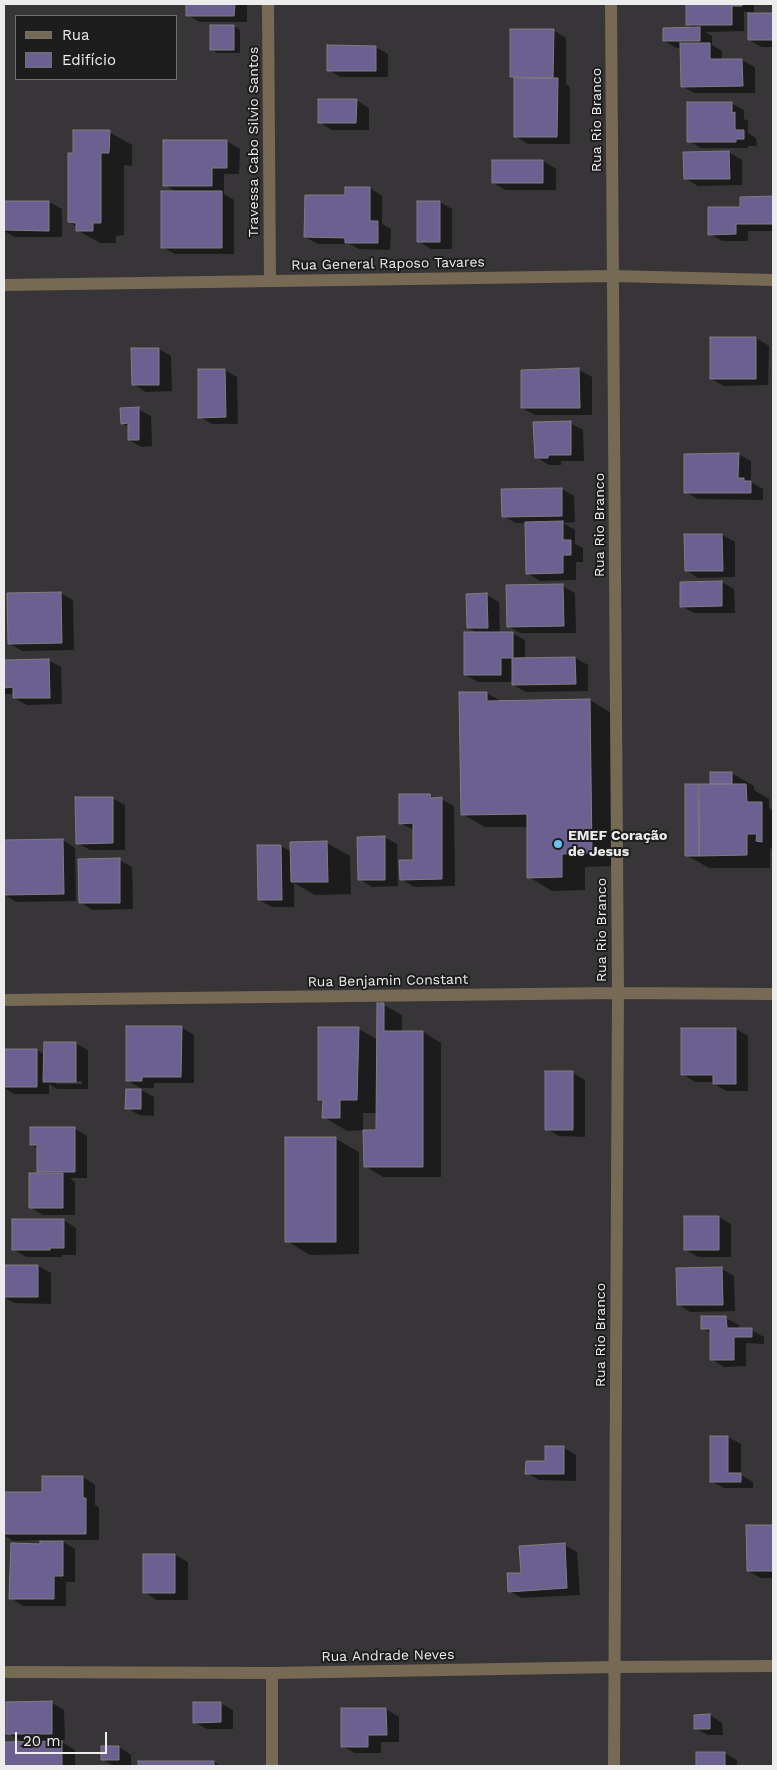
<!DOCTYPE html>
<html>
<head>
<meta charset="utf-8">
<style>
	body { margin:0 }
	#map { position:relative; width:777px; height:1770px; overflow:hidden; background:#373537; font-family:"Work Sans",sans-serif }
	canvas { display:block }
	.frame { position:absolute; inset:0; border:5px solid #edeced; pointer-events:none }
	.legend { position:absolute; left:15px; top:15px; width:162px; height:65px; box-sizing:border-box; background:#1e1d1e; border:1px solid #717071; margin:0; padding:6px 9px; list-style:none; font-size:15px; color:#edeced }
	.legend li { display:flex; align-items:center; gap:10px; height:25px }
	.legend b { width:25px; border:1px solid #717071 }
	.scale { position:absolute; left:15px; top:1732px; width:92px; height:22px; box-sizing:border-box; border:2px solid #edeced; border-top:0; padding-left:6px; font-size:15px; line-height:18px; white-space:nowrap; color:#edeced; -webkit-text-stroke:4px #1e1d1e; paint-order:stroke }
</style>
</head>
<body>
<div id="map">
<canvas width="777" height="1770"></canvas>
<div class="frame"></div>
<ul class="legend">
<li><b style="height:6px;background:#766a55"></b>Rua</li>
<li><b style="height:14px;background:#6c6091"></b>Edifício</li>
</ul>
<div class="scale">20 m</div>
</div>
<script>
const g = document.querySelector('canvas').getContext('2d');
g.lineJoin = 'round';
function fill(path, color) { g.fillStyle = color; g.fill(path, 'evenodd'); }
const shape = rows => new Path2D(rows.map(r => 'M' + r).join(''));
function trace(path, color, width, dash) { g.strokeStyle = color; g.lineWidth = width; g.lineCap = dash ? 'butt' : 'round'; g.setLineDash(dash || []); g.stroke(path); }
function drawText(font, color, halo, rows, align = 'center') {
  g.font = font + ' "Work Sans",sans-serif'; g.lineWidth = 4; g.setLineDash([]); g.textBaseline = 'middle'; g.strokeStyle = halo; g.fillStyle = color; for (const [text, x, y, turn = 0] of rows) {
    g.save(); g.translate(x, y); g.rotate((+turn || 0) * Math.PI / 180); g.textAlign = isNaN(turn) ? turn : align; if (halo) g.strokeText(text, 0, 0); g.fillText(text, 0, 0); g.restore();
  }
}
const shadow = shape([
	[187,4,247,4,247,22,200,22,187,15],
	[687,4,754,4,754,14,773,14,773,47,762,47,749,40,750,12,744,12,744,31,705,32,712,36,712,45,722,51,722,60,742,60,755,67,755,93,694,93,682,86,681,48,677,48,664,41,695,29,687,24],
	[234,26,240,30,240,53,217,53,211,49],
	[553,30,566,38,566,84,570,87,570,144,528,144,515,136,516,79,511,76],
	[375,47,388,54,388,77,341,77,328,70],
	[356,100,369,108,369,130,332,130,319,122],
	[731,103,744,110,744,119,748,121,748,133,756,138,757,146,748,146,748,148,701,148,689,141],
	[109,132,132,145,132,166,124,165,124,235,116,236,116,243,100,243,77,230,77,227,69,222,74,154],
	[227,141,240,149,239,174,224,174,224,194,234,200,234,254,175,254,162,247,177,192,164,185],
	[729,152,742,160,742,185,698,186,685,178],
	[543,161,556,169,556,190,506,190,493,183],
	[370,188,382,196,382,224,391,229,390,250,359,249,350,244,318,244,305,237,346,196],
	[742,198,773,198,773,231,748,231,748,241,722,241,710,234,741,208],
	[4,202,49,202,62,209,62,237,15,237,4,231],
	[440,202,452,209,452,249,431,249,418,241],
	[711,338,756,338,769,346,768,385,724,386,711,379],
	[159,349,171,356,172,391,146,392,133,384],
	[225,370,237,377,238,424,212,424,200,417],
	[579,370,592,377,592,415,535,415,522,408],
	[138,409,151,416,152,446,142,447,129,440,129,427,122,423],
	[570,423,583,430,584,461,561,461,561,465,549,465,536,457],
	[738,454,751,461,751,482,763,489,763,500,698,499,685,492],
	[562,489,574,496,575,522,563,523,575,530,575,544,583,548,583,562,576,562,576,580,540,581,527,573,527,523,516,523,503,516],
	[722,535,735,542,735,577,698,578,686,570],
	[722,582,734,589,735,613,694,613,681,606],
	[563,586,575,593,576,633,520,633,508,626],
	[60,593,73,600,74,650,22,651,9,643],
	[487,595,499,602,500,633,512,633,525,640,525,659,575,658,588,665,588,691,526,692,513,685,513,682,478,682,465,675,478,633,468,628],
	[48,660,61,667,62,704,27,705,14,698,14,694,4,694,4,661],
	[487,693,502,702,590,700,613,714,615,866,585,867,585,890,552,891,529,877,528,827,485,827,462,814],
	[731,773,754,786,754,790,769,799,769,808,773,810,773,850,770,848,770,868,709,868,686,855,686,785,711,786],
	[430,795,436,799,441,799,454,806,455,886,414,887,401,879,414,861,414,830,400,823],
	[112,798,125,805,125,850,90,850,77,843],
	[384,837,397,844,398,886,372,887,359,879],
	[63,840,75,848,76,901,17,902,4,895,4,841],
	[327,843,350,856,351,894,315,895,294,883,294,907,272,907,259,900,281,846,292,852],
	[119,860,132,867,133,909,92,910,80,902],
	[384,1005,402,1015,402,1032,423,1032,441,1043,441,1177,383,1177,365,1166,378,1132,378,1113,363,1113,363,1130,347,1131,324,1117,324,1102,319,1099,359,1029,378,1040],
	[181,1027,194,1035,194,1083,154,1083,154,1088,140,1088,127,1080],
	[736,1029,748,1036,748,1091,727,1091,714,1084,714,1082,695,1082,682,1074],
	[75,1043,88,1050,88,1089,57,1089,49,1084,49,1094,14,1094,4,1088,4,1050,37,1050,45,1055],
	[56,1081,82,1081,82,1084,56,1084],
	[573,1073,585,1080,585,1137,559,1136,547,1129],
	[127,1090,141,1090,154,1097,154,1116,139,1115,127,1108],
	[75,1129,87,1136,87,1178,70,1178,75,1182,75,1215,43,1215,30,1207,44,1174,38,1171,38,1149,31,1145],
	[336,1139,359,1152,359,1254,310,1255,287,1241],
	[719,1217,731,1224,731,1257,698,1257,686,1250],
	[64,1220,76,1228,76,1255,62,1255,62,1257,26,1257,13,1249],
	[4,1266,38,1266,51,1273,51,1304,14,1303,4,1297],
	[722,1269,734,1276,735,1311,690,1312,678,1304],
	[726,1318,739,1325,739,1330,751,1330,764,1337,764,1344,746,1343,746,1366,724,1367,711,1359,711,1333,702,1328],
	[728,1437,741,1444,741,1475,753,1482,753,1488,724,1488,711,1481],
	[564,1448,576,1455,576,1481,539,1480,527,1473,546,1463],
	[83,1477,95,1485,95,1505,99,1507,99,1540,60,1540,75,1549,75,1582,66,1582,66,1606,23,1606,11,1598,41,1545,41,1540,13,1541,4,1535,4,1494,43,1493],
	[748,1526,773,1527,773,1578,761,1578,748,1571],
	[565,1545,577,1552,580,1595,522,1598,509,1591,522,1574],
	[144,1555,175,1555,188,1562,188,1600,157,1600,144,1592],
	[52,1703,64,1710,65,1740,58,1740,75,1750,75,1766,4,1766,4,1743,24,1743,8,1733],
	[220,1703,233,1710,233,1729,207,1729,194,1722],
	[343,1709,386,1709,399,1717,399,1742,381,1742,381,1753,355,1753,342,1746],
	[710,1715,722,1723,723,1735,708,1735,695,1728],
	[119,1747,131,1755,131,1766,114,1766,102,1759],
	[697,1753,724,1753,737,1760,737,1766,697,1766],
	[214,1762,221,1766,139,1766,139,1763]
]);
const building = shape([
	[186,4,235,4,234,16,186,16,186,4],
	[686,4,742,4,742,6,732,6,732,25,686,25,686,4],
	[748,13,773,13,773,40,748,40,748,13],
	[210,25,234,25,234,50,210,50,210,25],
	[700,27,700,41,663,41,663,28,700,27],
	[510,29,554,29,553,78,510,77,510,29],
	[680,43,710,43,710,59,742,59,743,86,681,87,680,43],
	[327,45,376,46,376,71,327,71,327,45],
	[514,78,558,78,557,137,514,137,514,78],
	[318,99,357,99,356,123,318,123,318,99],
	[687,102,732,102,732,113,735,112,735,130,744,130,744,139,736,139,736,142,687,142,687,102],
	[73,130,110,130,109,153,101,153,101,223,93,223,93,231,76,231,76,223,68,222,68,153,73,153,73,130],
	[163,140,227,140,227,168,212,168,212,186,163,186,163,140],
	[729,151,730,179,684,179,683,152,729,151],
	[492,160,543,160,543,183,492,183,492,160],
	[345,187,370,187,370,221,378,221,378,243,345,243,345,238,304,237,305,195,345,195,345,187],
	[161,191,222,191,222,248,161,248,161,191],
	[773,196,773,224,736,224,736,234,708,235,708,207,740,207,740,197,773,196],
	[4,201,49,201,49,231,4,230,4,201],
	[417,201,440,201,440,242,417,242,417,201],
	[710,337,756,337,756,379,710,379,710,337],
	[131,348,159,348,159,385,132,385,131,348],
	[579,368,580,408,521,408,521,370,579,368],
	[198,369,225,369,226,417,198,418,198,369],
	[139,407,139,440,128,440,128,423,121,424,120,408,139,407],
	[571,421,571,455,548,455,548,458,535,458,533,422,571,421],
	[739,453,738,478,744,478,744,481,751,481,751,493,684,493,684,454,739,453],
	[562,488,562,516,502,517,501,489,562,488],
	[563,521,563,540,571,540,571,555,563,555,563,573,526,574,525,522,563,521],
	[684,534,722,534,723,571,685,571,684,534],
	[722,581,722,606,680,607,680,582,722,581],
	[563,584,564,626,507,627,506,585,563,584],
	[61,592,62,643,8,644,7,593,61,592],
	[487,593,488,628,467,628,466,594,487,593],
	[464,632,513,632,513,658,575,657,576,684,512,685,512,658,501,658,501,675,464,675,464,632],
	[49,659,50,698,13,698,13,687,4,688,4,660,49,659],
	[459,692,487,692,487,701,590,699,592,853,562,854,562,877,527,878,527,814,461,815,459,692],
	[710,772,732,772,732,784,710,784,710,772],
	[685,784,698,784,699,856,685,856,685,784],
	[699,784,746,784,747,802,762,802,762,842,756,841,757,834,747,834,747,855,699,856,699,784],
	[399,794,430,794,431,798,442,797,442,879,400,880,399,860,413,860,413,823,399,824,399,794],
	[75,797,113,797,113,843,76,844,75,797],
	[385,836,385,880,358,880,357,837,385,836],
	[63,839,64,894,4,895,4,840,63,839],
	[327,841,328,882,291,882,290,842,327,841],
	[257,845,281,845,282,900,258,900,257,845],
	[120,858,120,903,79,903,78,859,120,858],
	[377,1003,384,1003,384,1031,423,1031,423,1167,364,1167,363,1130,376,1130,377,1003],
	[126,1026,182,1026,181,1077,142,1077,142,1081,126,1081,126,1026],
	[318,1027,359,1027,357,1100,340,1100,340,1118,322,1118,323,1100,318,1100,318,1027],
	[681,1028,736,1028,736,1084,713,1084,713,1075,681,1075,681,1028],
	[44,1042,76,1042,76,1082,43,1082,44,1042],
	[4,1049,37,1049,37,1087,4,1087,4,1049],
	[545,1071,573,1071,573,1130,545,1130,545,1071],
	[126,1089,141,1089,141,1109,125,1109,126,1089],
	[30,1127,75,1127,75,1172,37,1172,37,1145,30,1145,30,1127],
	[285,1137,336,1137,336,1242,285,1242,285,1137],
	[29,1173,63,1173,63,1208,29,1208,29,1173],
	[684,1216,719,1216,719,1250,684,1250,684,1216],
	[12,1219,64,1219,64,1248,50,1248,50,1250,12,1250,12,1219],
	[4,1265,38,1265,38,1297,4,1297,4,1265],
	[722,1267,723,1305,677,1305,676,1268,722,1267],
	[701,1316,726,1316,727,1328,752,1328,752,1337,734,1337,734,1360,710,1360,710,1329,701,1329,701,1316],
	[710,1436,728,1436,728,1473,741,1473,741,1482,710,1482,710,1436],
	[545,1446,564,1446,564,1474,525,1474,526,1461,545,1461,545,1446],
	[42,1476,83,1476,83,1498,86,1498,86,1534,4,1534,4,1492,42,1492,42,1476],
	[746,1525,773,1525,773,1571,747,1571,746,1525],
	[40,1541,63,1541,63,1576,54,1576,54,1599,9,1599,11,1543,40,1544,40,1541],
	[565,1543,567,1588,508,1592,507,1573,521,1573,519,1546,565,1543],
	[143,1554,175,1554,175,1593,143,1593,143,1554],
	[52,1701,52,1734,6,1734,6,1702,52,1701],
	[193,1702,221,1702,221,1722,193,1723,193,1702],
	[341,1708,386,1708,387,1735,368,1735,368,1747,341,1747,341,1708],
	[710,1714,710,1729,694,1729,694,1715,710,1714],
	[62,1741,62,1766,4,1766,4,1742,62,1741],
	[101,1746,119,1746,119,1760,101,1760,101,1746],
	[696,1752,725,1752,725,1766,696,1766,696,1752],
	[138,1761,214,1761,214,1766,138,1766,138,1761]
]);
const minor = shape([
	[268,4,270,281],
	[611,4,618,993,614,1766],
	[4,285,613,276,773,280],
	[4,1000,618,993,773,994],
	[4,1672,272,1673,615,1667,773,1666],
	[272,1766,272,1673]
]);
const markers = [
	[558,844,5,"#67c4ef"]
];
const streetNames = [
	["Rua Rio Branco",597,120,-90],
	["Travessa Cabo Silvio Santos",254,142,-90],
	["Rua General Raposo Tavares",388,264,-1],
	["Rua Rio Branco",600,525,-90],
	["Rua Rio Branco",602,930,-90],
	["Rua Benjamin Constant",388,981,-1],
	["Rua Rio Branco",601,1335,-90],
	["Rua Andrade Neves",388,1656,-1]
];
const poiNames = [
	["EMEF Coração",568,836],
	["de Jesus",568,852]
];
fill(shadow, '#0007');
fill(building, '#6c6091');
trace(building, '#7e7d81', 1);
trace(minor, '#766a55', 12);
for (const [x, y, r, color] of markers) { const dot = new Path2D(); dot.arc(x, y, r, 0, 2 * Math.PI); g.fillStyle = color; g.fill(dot); trace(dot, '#1e1d1e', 2); }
drawText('14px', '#edeced', '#1e1d1e', streetNames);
drawText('bold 14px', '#edeced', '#1e1d1e', poiNames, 'left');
</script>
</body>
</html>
